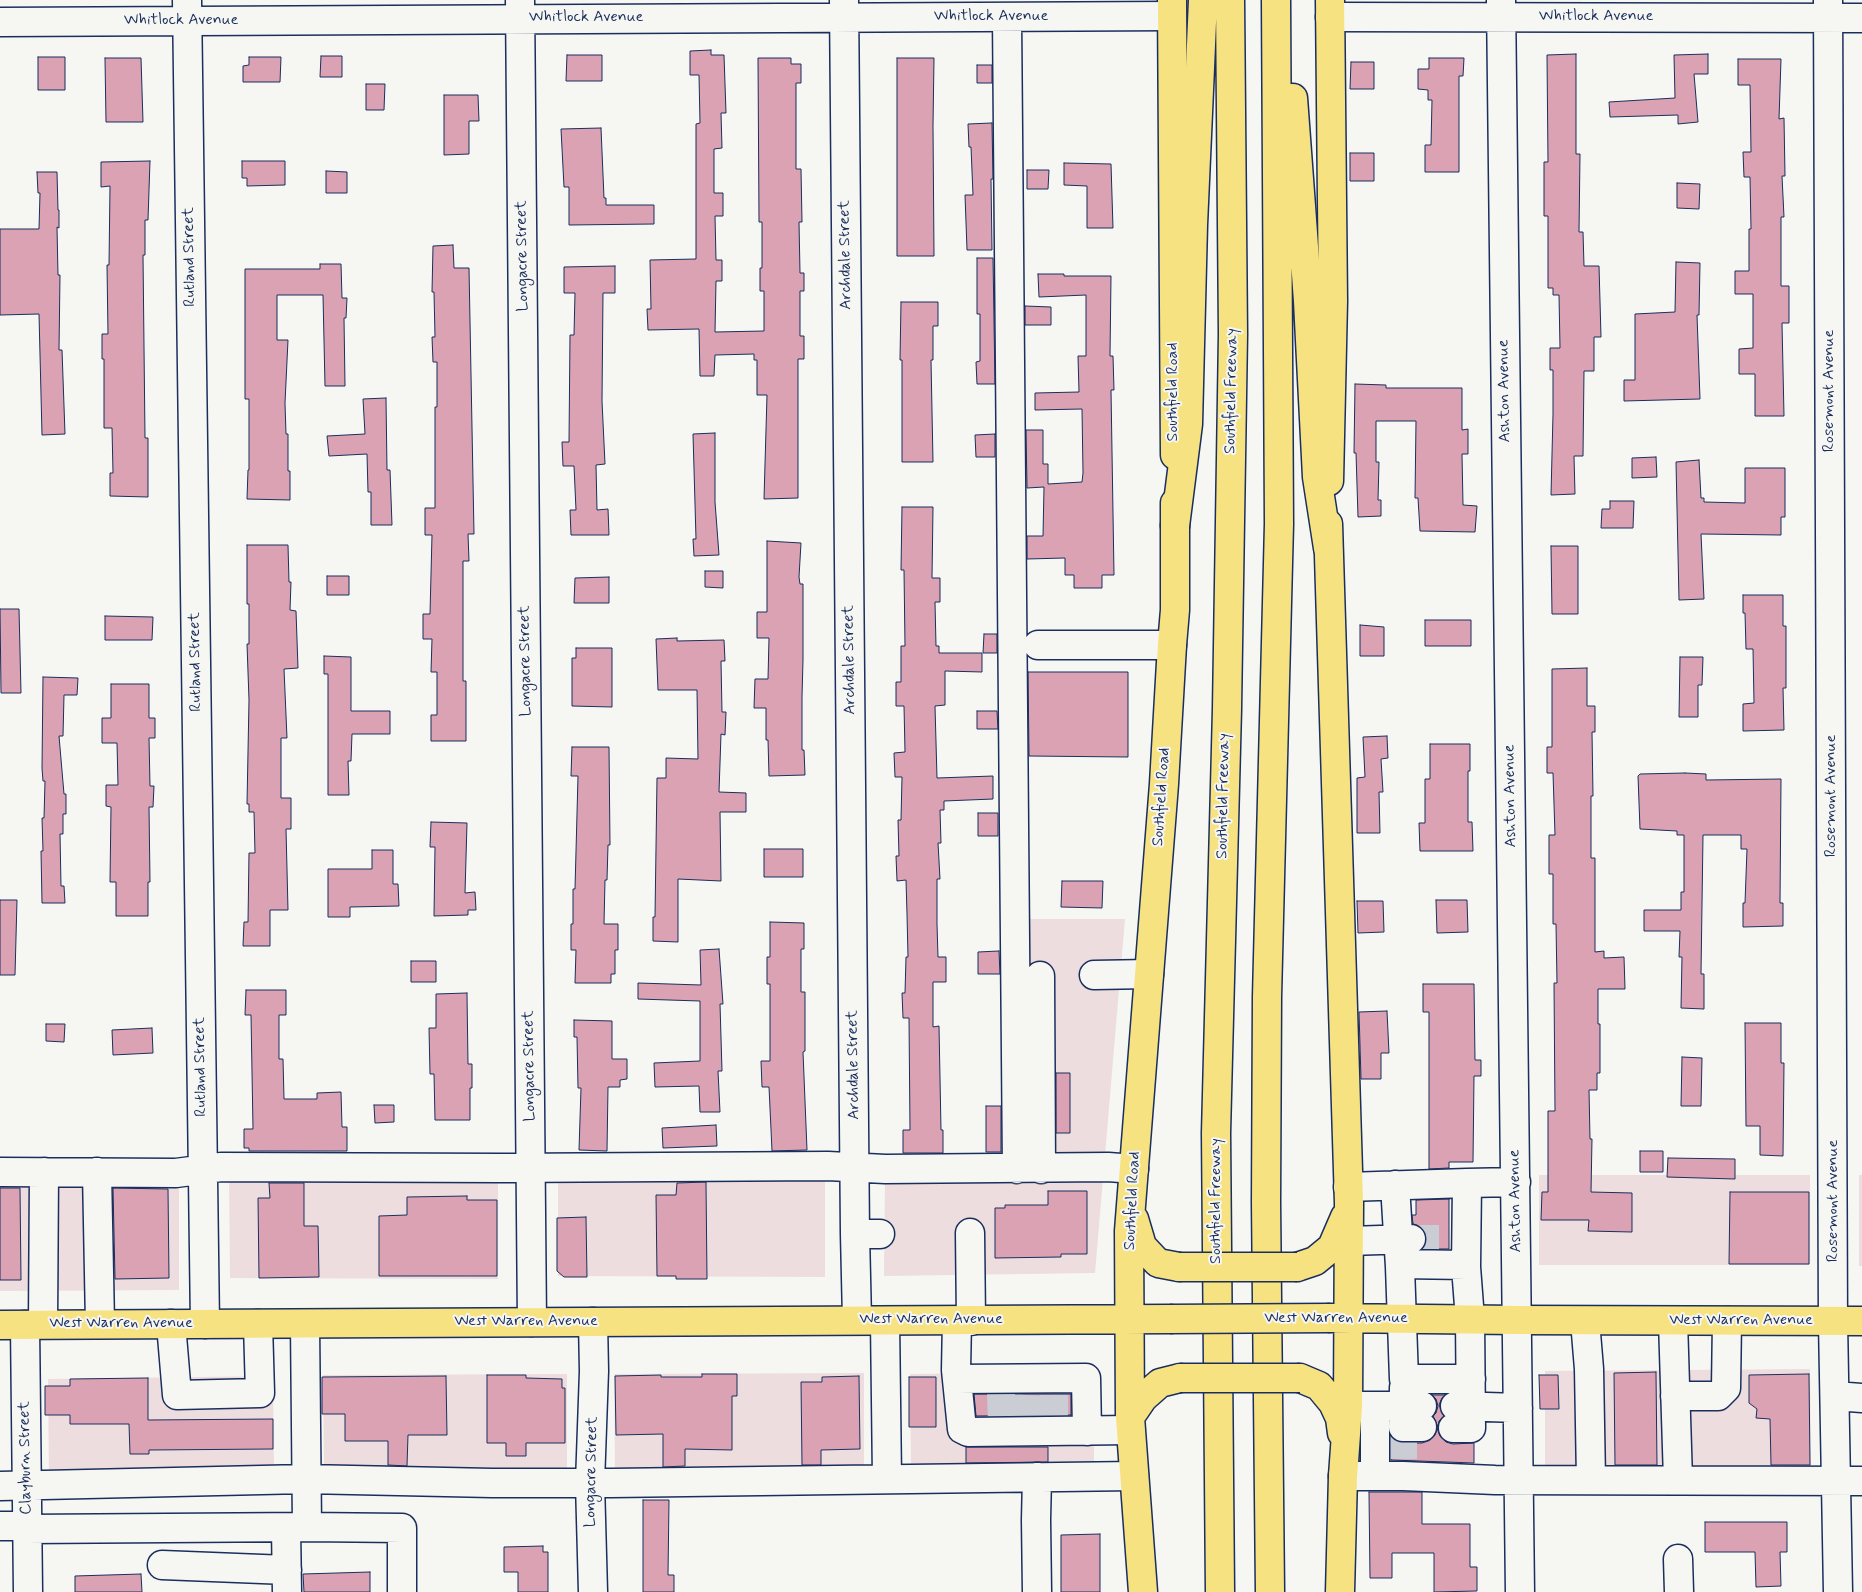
<!DOCTYPE html>
<html>
<head>
<meta charset="utf-8">
<style>
	body { margin:0 }
	canvas { display:block; background:#f6f6f2 }
</style>
</head>
<body>
<canvas width="1862" height="1592"></canvas>
<script>
const g = document.querySelector('canvas').getContext('2d');
g.lineJoin = 'round';
function fill(path, color) { g.fillStyle = color; g.fill(path, 'evenodd'); }
const shape = rows => new Path2D(rows.map(r => 'M' + r).join(''));
function trace(path, color, width, dash) { g.strokeStyle = color; g.lineWidth = width; g.lineCap = dash ? 'butt' : 'round'; g.setLineDash(dash || []); g.stroke(path); }
function drawText(font, color, halo, rows, align = 'center') {
  g.font = font + ' Mynerve,sans-serif'; g.lineWidth = 4; g.setLineDash([]); g.textBaseline = 'middle'; g.strokeStyle = halo; g.fillStyle = color; for (const [text, x, y, turn = 0] of rows) {
    g.save(); g.translate(x, y); g.rotate((+turn || 0) * Math.PI / 180); g.textAlign = isNaN(turn) ? turn : align; if (halo) g.strokeText(text, 0, 0); g.fillText(text, 0, 0); g.restore();
  }
}
const built = shape([
	[1023,919,1125,919,1095,1273,884,1276,885,1180,1024,1178],
	[1539,1175,1810,1175,1810,1265,1539,1265],
	[1859,1175,1862,1175,1862,1266,1859,1266],
	[498,1176,498,1279,230,1278,229,1177],
	[558,1176,825,1177,825,1277,558,1276],
	[179,1178,179,1290,0,1291,0,1179],
	[1810,1369,1811,1472,1545,1475,1545,1371],
	[1094,1372,1094,1469,911,1471,910,1374],
	[864,1373,864,1471,615,1472,614,1374],
	[567,1374,567,1472,324,1472,323,1375],
	[273,1376,274,1475,49,1477,48,1379]
]);
const building = shape([
	[711,50,711,55,724,55,726,113,721,113,722,148,714,149,714,193,723,193,723,216,715,216,716,260,722,260,722,281,716,281,715,332,764,331,764,291,760,291,760,268,762,268,762,222,759,222,758,58,791,58,791,64,801,64,801,83,796,83,796,169,801,169,802,222,799,222,800,273,804,273,804,291,800,291,800,336,804,336,804,359,798,359,798,498,764,499,767,395,757,395,757,360,754,360,754,354,715,355,714,376,700,376,699,329,648,330,647,309,651,309,650,260,696,259,696,124,700,123,699,75,690,75,690,51,711,50],
	[1576,54,1576,154,1580,154,1579,232,1583,232,1584,266,1599,266,1601,337,1594,337,1594,371,1584,371,1583,456,1574,456,1575,494,1551,495,1553,414,1553,370,1550,370,1550,348,1560,348,1559,295,1553,295,1553,288,1548,288,1548,216,1544,216,1544,162,1548,162,1547,55,1576,54],
	[1708,54,1708,74,1694,74,1698,122,1678,124,1678,115,1610,117,1609,102,1675,98,1674,55,1708,54],
	[567,55,602,55,602,81,566,81,567,55],
	[321,56,342,56,342,77,320,77,321,56],
	[38,57,65,57,65,90,38,90,38,57],
	[249,57,281,57,280,82,243,82,243,66,249,65,249,57],
	[105,58,141,58,143,122,106,122,105,58],
	[897,58,934,58,933,126,934,256,897,256,897,58],
	[1429,58,1464,58,1463,76,1459,76,1459,172,1425,172,1425,145,1431,145,1432,100,1428,100,1428,90,1418,89,1418,69,1429,69,1429,58],
	[1738,59,1781,59,1779,119,1784,118,1785,176,1782,176,1784,217,1781,217,1781,286,1789,286,1789,323,1782,323,1784,416,1755,416,1755,374,1739,374,1739,349,1753,348,1753,294,1735,294,1735,271,1749,271,1749,229,1751,229,1750,177,1744,177,1743,152,1751,152,1750,85,1738,85,1738,59],
	[1351,62,1374,62,1374,89,1350,89,1351,62],
	[977,65,992,65,992,83,977,83,977,65],
	[366,84,385,84,384,110,366,110,366,84],
	[444,95,478,95,479,121,469,121,469,154,444,155,444,95],
	[992,123,993,179,991,179,992,250,967,250,965,195,973,195,971,147,969,147,968,124,992,123],
	[601,128,604,198,606,198,606,205,654,205,654,224,569,225,569,187,564,187,561,129,601,128],
	[1350,153,1374,153,1374,181,1350,181,1350,153],
	[150,161,148,220,145,220,145,255,143,255,145,438,148,438,148,497,110,496,110,473,113,473,112,428,104,428,104,359,102,359,102,334,108,334,107,265,109,265,110,186,101,187,101,162,150,161],
	[242,161,285,161,285,185,247,186,247,178,242,178,242,161],
	[1064,163,1111,164,1113,228,1087,228,1087,186,1064,185,1064,163],
	[1027,170,1049,170,1048,189,1027,189,1027,170],
	[326,171,347,172,347,193,326,193,326,171],
	[37,172,57,172,58,210,59,210,59,228,57,227,58,275,60,275,59,350,62,350,65,434,42,435,39,314,0,315,0,229,39,229,40,193,38,193,37,172],
	[1677,183,1700,184,1699,209,1677,208,1677,183],
	[453,245,454,268,469,268,474,534,468,534,469,561,463,561,463,681,466,681,466,741,431,741,431,715,437,715,437,672,431,672,432,639,423,639,423,614,430,614,432,535,425,535,425,508,435,508,435,407,437,407,437,362,433,362,432,337,435,337,434,292,432,292,433,246,453,245],
	[977,258,993,258,995,384,977,384,976,362,980,361,980,314,977,314,977,258],
	[1676,262,1700,263,1699,315,1697,315,1700,399,1624,401,1624,380,1635,380,1635,314,1675,312,1676,262],
	[320,264,341,264,342,298,347,298,346,318,344,318,345,386,325,386,323,295,277,295,277,340,288,340,285,403,286,434,288,434,288,471,290,471,290,500,247,499,248,470,249,470,249,399,245,399,245,269,320,269,320,264],
	[615,266,615,293,603,293,602,401,605,464,596,465,597,510,608,509,609,535,571,535,570,510,576,510,574,466,563,466,562,442,569,442,570,335,574,335,575,293,564,293,564,267,615,266],
	[1038,274,1064,274,1064,276,1111,276,1110,356,1113,356,1114,390,1111,390,1114,575,1102,575,1102,588,1074,588,1074,575,1065,575,1065,558,1027,559,1027,536,1043,536,1044,487,1027,488,1026,430,1043,430,1043,464,1048,464,1048,484,1082,482,1083,473,1082,409,1035,410,1035,393,1079,392,1078,356,1086,356,1086,295,1039,297,1038,274],
	[901,302,938,302,938,326,933,326,933,360,931,360,933,462,902,462,902,360,900,360,901,302],
	[1025,306,1051,307,1051,325,1025,325,1025,306],
	[1355,384,1386,385,1386,388,1462,388,1462,430,1468,429,1468,454,1462,454,1463,505,1477,506,1475,532,1420,531,1418,498,1415,498,1416,421,1376,421,1376,462,1379,462,1378,500,1381,500,1381,516,1358,517,1356,453,1354,453,1355,384],
	[386,398,387,470,390,470,392,525,371,525,371,492,368,492,367,454,329,456,327,436,365,434,363,399,386,398],
	[715,433,715,502,719,555,694,556,693,539,696,539,693,434,715,433],
	[995,434,995,457,976,457,975,435,995,434],
	[1656,457,1657,477,1632,478,1632,458,1656,457],
	[1699,460,1701,498,1704,498,1704,502,1745,503,1745,468,1785,468,1785,517,1781,517,1781,535,1701,534,1704,599,1679,600,1676,462,1699,460],
	[1610,501,1634,501,1633,528,1601,528,1602,509,1610,509,1610,501],
	[902,507,933,507,932,578,940,578,940,602,935,602,936,646,939,646,939,653,982,653,982,672,945,671,945,705,935,706,937,778,993,776,993,799,944,801,944,810,940,810,941,843,938,843,940,879,937,879,937,924,938,957,946,957,946,982,933,982,933,1027,939,1026,941,1130,943,1130,943,1153,903,1153,903,1130,910,1130,909,1018,903,1018,902,993,905,993,906,957,908,957,907,914,906,880,897,881,896,856,899,856,898,820,901,820,902,777,895,777,894,753,905,752,904,706,896,706,896,682,901,682,901,646,905,646,904,570,901,570,902,507],
	[767,541,801,543,799,577,800,584,803,584,803,660,802,697,802,750,804,750,805,775,769,776,768,740,766,740,766,708,754,708,755,679,768,679,769,638,757,638,757,612,767,612,767,541],
	[247,545,288,545,289,582,291,582,290,610,296,611,298,668,284,669,287,738,281,738,281,798,291,798,291,829,286,829,288,910,270,910,270,946,243,946,244,922,248,922,249,853,255,853,254,812,249,812,249,804,247,804,249,700,247,644,249,644,249,604,247,604,247,545],
	[1551,546,1578,546,1578,614,1552,614,1551,546],
	[705,571,723,571,723,588,705,587,705,571],
	[327,576,349,576,349,595,327,595,327,576],
	[609,577,609,603,574,603,575,578,609,577],
	[1743,595,1783,595,1783,626,1786,626,1786,688,1783,688,1784,730,1743,731,1743,704,1754,703,1753,649,1746,649,1745,613,1743,613,1743,595],
	[0,609,19,609,21,693,1,693,0,609],
	[105,616,153,617,152,640,105,640,105,616],
	[1425,620,1471,620,1471,646,1425,646,1425,620],
	[1360,625,1384,627,1384,656,1360,656,1360,625],
	[984,634,997,634,997,653,983,653,984,634],
	[677,638,677,641,724,640,725,661,721,661,722,712,726,712,725,735,721,734,719,792,746,793,746,812,720,812,721,881,678,879,678,942,653,941,653,917,655,917,657,778,666,778,666,758,698,759,697,690,658,690,656,639,677,638],
	[576,648,612,648,612,707,572,706,572,658,576,658,576,648],
	[324,656,351,657,351,711,390,711,390,734,352,734,351,761,348,761,349,795,328,795,328,674,324,674,324,656],
	[1680,657,1703,657,1702,685,1698,685,1698,717,1679,717,1680,657],
	[1587,668,1587,706,1595,706,1595,732,1592,732,1593,796,1591,796,1591,858,1595,858,1595,952,1604,951,1604,958,1624,957,1625,989,1598,989,1598,1024,1600,1024,1600,1073,1597,1073,1597,1090,1589,1090,1590,1139,1592,1139,1591,1192,1632,1193,1632,1232,1588,1231,1589,1220,1541,1220,1542,1192,1548,1192,1548,1111,1555,1111,1554,983,1557,983,1556,924,1553,924,1553,874,1549,874,1549,835,1555,835,1553,773,1547,773,1547,747,1552,747,1552,669,1587,668],
	[1028,672,1128,672,1128,757,1029,756,1028,672],
	[43,677,78,678,77,695,64,695,63,736,59,736,64,794,66,794,66,814,63,814,63,834,60,834,61,886,64,886,65,903,42,903,41,851,43,851,42,818,44,818,45,781,43,781,42,768,43,677],
	[111,684,149,684,149,718,155,718,155,738,149,738,150,786,154,786,153,807,149,807,150,882,148,882,148,916,116,916,116,882,110,882,111,807,106,806,106,785,118,785,117,743,102,743,102,718,111,718,111,684],
	[977,711,997,711,998,729,977,729,977,711],
	[1387,736,1388,758,1381,759,1383,792,1379,792,1380,833,1357,833,1357,778,1365,777,1363,737,1387,736],
	[1430,744,1470,744,1470,771,1468,771,1468,822,1472,822,1473,851,1420,851,1419,823,1425,823,1425,779,1430,779,1430,744],
	[572,747,609,747,610,845,608,845,607,880,605,880,604,924,618,924,618,950,615,950,615,974,611,974,611,983,575,983,576,950,571,950,571,924,573,924,573,889,575,889,578,776,571,776,572,747],
	[1685,773,1706,774,1706,780,1781,779,1780,903,1783,903,1783,926,1743,927,1743,903,1745,903,1747,849,1741,849,1741,835,1703,835,1701,974,1704,974,1704,1009,1681,1008,1682,957,1679,957,1680,931,1644,931,1644,910,1681,910,1681,892,1684,892,1684,835,1677,835,1677,831,1640,829,1638,776,1640,774,1685,773],
	[978,813,998,813,998,836,978,836,978,813],
	[431,822,467,823,465,893,475,892,476,910,468,910,468,915,434,916,435,847,430,847,431,822],
	[764,849,803,849,803,877,764,877,764,849],
	[372,850,393,850,393,884,398,884,399,906,350,907,350,917,328,917,328,869,372,869,372,850],
	[1062,881,1103,881,1102,908,1061,907,1062,881],
	[0,900,17,900,15,975,0,975,0,900],
	[1436,900,1467,900,1468,932,1437,933,1436,900],
	[1357,901,1383,901,1384,932,1358,933,1357,901],
	[770,922,804,923,804,949,801,949,801,992,805,992,805,1051,803,1052,807,1150,772,1151,769,1087,762,1087,761,1061,770,1061,770,984,767,984,767,957,770,957,770,922],
	[719,949,723,1004,720,1004,722,1071,718,1071,720,1112,700,1112,699,1086,655,1087,654,1063,700,1061,700,1001,638,999,638,983,701,985,700,950,719,949],
	[999,951,1000,974,978,974,978,952,999,951],
	[411,961,436,961,436,982,411,982,411,961],
	[1423,984,1474,984,1475,1060,1481,1060,1481,1076,1474,1076,1473,1162,1449,1162,1449,1168,1429,1169,1429,1012,1423,1012,1423,984],
	[246,990,286,990,286,1015,279,1015,279,1059,283,1059,284,1099,317,1099,317,1093,341,1092,342,1127,347,1127,347,1151,249,1151,249,1148,244,1148,244,1129,253,1129,251,1015,245,1015,246,990],
	[467,993,468,1064,472,1064,472,1088,470,1088,470,1120,435,1120,434,1074,430,1074,429,1028,436,1028,436,994,467,993],
	[1387,1011,1389,1053,1381,1053,1381,1079,1361,1079,1359,1012,1387,1011],
	[574,1020,612,1021,612,1059,627,1059,627,1079,620,1080,620,1087,608,1087,607,1151,579,1150,581,1088,578,1088,577,1037,574,1037,574,1020],
	[1745,1023,1781,1023,1781,1063,1784,1063,1783,1156,1760,1155,1760,1126,1746,1126,1745,1023],
	[46,1024,65,1024,64,1042,46,1041,46,1024],
	[152,1028,153,1053,113,1055,112,1030,152,1028],
	[1682,1057,1702,1058,1701,1106,1681,1106,1682,1057],
	[1056,1073,1070,1073,1070,1133,1056,1133,1056,1073],
	[374,1105,394,1105,394,1122,375,1123,374,1105],
	[986,1106,1001,1106,1001,1152,986,1152,986,1106],
	[716,1125,717,1146,663,1148,662,1128,716,1125],
	[1640,1151,1663,1151,1663,1172,1640,1172,1640,1151],
	[1668,1158,1735,1159,1735,1179,1667,1177,1668,1158],
	[706,1182,707,1279,676,1279,676,1276,657,1276,656,1195,676,1195,677,1183,706,1182],
	[269,1183,304,1183,304,1226,318,1226,319,1277,259,1278,258,1198,270,1198,269,1183],
	[0,1188,20,1188,21,1280,0,1280,0,1188],
	[113,1188,168,1189,169,1278,115,1279,113,1188],
	[1048,1191,1087,1191,1087,1254,1061,1254,1061,1257,995,1258,995,1208,1005,1208,1005,1205,1048,1205,1048,1191],
	[1730,1192,1809,1192,1809,1264,1729,1264,1730,1192],
	[467,1196,467,1200,497,1200,497,1276,379,1276,379,1216,407,1215,407,1197,467,1196],
	[1449,1199,1449,1249,1423,1249,1427,1239,1424,1231,1419,1226,1413,1224,1412,1215,1416,1215,1416,1200,1449,1199],
	[586,1217,587,1277,564,1277,557,1271,557,1218,586,1217],
	[1656,1372,1657,1465,1615,1465,1614,1373,1656,1372],
	[702,1374,737,1374,737,1396,732,1396,732,1450,685,1449,685,1466,663,1467,663,1434,616,1435,615,1376,661,1375,661,1377,702,1377,702,1374],
	[1809,1374,1810,1465,1771,1465,1770,1419,1756,1418,1757,1409,1749,1403,1749,1375,1809,1374],
	[487,1375,526,1375,526,1378,562,1379,562,1388,565,1388,565,1443,526,1443,526,1456,506,1456,506,1443,487,1443,487,1375],
	[1539,1375,1558,1375,1559,1409,1540,1409,1539,1375],
	[446,1376,447,1435,408,1435,407,1466,388,1465,388,1441,345,1441,345,1414,322,1414,322,1377,446,1376],
	[859,1376,860,1449,821,1450,821,1465,802,1465,801,1382,822,1382,822,1377,859,1376],
	[909,1377,936,1377,936,1427,909,1427,909,1377],
	[148,1378,148,1420,273,1419,273,1449,149,1450,149,1454,130,1454,129,1424,70,1424,70,1415,45,1415,45,1386,70,1386,70,1379,148,1378],
	[974,1394,1071,1394,1071,1415,976,1416,974,1394],
	[1432,1395,1445,1395,1442,1398,1439,1405,1444,1416,1439,1421,1438,1427,1433,1416,1436,1413,1438,1406,1436,1399,1432,1395],
	[1437,1428,1440,1436,1446,1442,1453,1444,1474,1443,1474,1463,1391,1460,1391,1436,1396,1441,1403,1443,1422,1443,1430,1440,1435,1435,1437,1428],
	[966,1447,1048,1447,1048,1462,966,1463,966,1447],
	[1369,1492,1422,1492,1422,1524,1470,1524,1470,1567,1477,1567,1477,1591,1434,1592,1434,1553,1392,1553,1392,1578,1370,1578,1369,1492],
	[643,1500,669,1500,668,1575,674,1575,674,1592,643,1592,643,1500],
	[1705,1522,1787,1522,1787,1552,1780,1552,1781,1586,1756,1587,1755,1552,1705,1552,1705,1522],
	[1100,1534,1100,1592,1061,1592,1061,1535,1100,1534],
	[543,1546,543,1552,548,1552,548,1592,518,1592,518,1572,504,1572,504,1547,543,1546],
	[370,1572,370,1592,304,1592,303,1574,370,1572],
	[141,1574,142,1592,75,1592,75,1576,141,1574]
]);
const minorTunnel = shape([
	[1411,1239,1449,1239],
	[1001,1393,1002,1423],
	[1026,1423,1027,1392],
	[1054,1423,1054,1392],
	[1403,1434,1403,1459]
]);
const minor = shape([
	[187,0,205,1324],
	[520,0,532,1322],
	[844,0,855,1234,857,1320],
	[1501,0,1520,1592],
	[1828,0,1833,1322,1838,1592],
	[1007,17,1017,1169],
	[1330,17,1862,18],
	[0,22,1172,16],
	[1038,645,1172,645],
	[1094,975,1149,974],
	[1040,976,1041,1169],
	[0,1172,176,1173,221,1167,501,1168,828,1166,885,1169,1108,1167,1134,1169],
	[97,1172,100,1324],
	[1467,1183,1516,1182],
	[1395,1185,1400,1267,1404,1379,1471,1379],
	[1348,1187,1467,1183,1466,1267,1470,1319,1471,1428,1453,1428],
	[970,1233,971,1321],
	[855,1234,880,1234],
	[1349,1241,1411,1239],
	[1400,1264,1466,1265],
	[885,1321,887,1479],
	[957,1321,956,1370,962,1429,968,1432,1130,1430],
	[1585,1321,1589,1369,1591,1480],
	[1673,1321,1678,1480],
	[43,1324,44,1172],
	[171,1324,177,1395,260,1393,258,1324],
	[305,1324,307,1527,402,1528,402,1592],
	[25,1325,28,1592],
	[957,1379,1086,1378,1087,1431],
	[1404,1388,1403,1427,1422,1427],
	[1675,1396,1718,1396,1726,1388,1727,1321],
	[1835,1396,1862,1398],
	[1348,1406,1422,1406],
	[1375,1406,1375,1476],
	[1455,1406,1518,1408],
	[1343,1476,1403,1476,1495,1480,1862,1481],
	[0,1486,305,1479,492,1483,612,1483,1134,1476],
	[0,1526,27,1526],
	[286,1528,287,1592],
	[27,1529,307,1527],
	[1678,1559,1679,1592],
	[162,1565,287,1570],
	[593,1592,590,1483,594,1371,593,1322],
	[1037,1592,1036,1520,1037,1477]
]);
const major = shape([
	[1172,0,1175,455],
	[1329,481,1333,301,1330,0],
	[1328,524,1349,1203,1348,1406,1343,1476,1340,1592],
	[1134,1219,1142,1246,1158,1263,1179,1267],
	[1297,1267,1315,1261,1332,1247,1345,1217],
	[1330,1318,1517,1320,1862,1321],
	[0,1325,1170,1319],
	[1300,1378,1319,1386,1333,1403,1340,1418,1342,1433],
	[1130,1417,1143,1398,1160,1383,1180,1378],
	[1143,1592,1130,1417,1129,1231,1164,784,1172,645,1175,610,1175,503]
]);
const highway = shape([
	[1293,98,1308,301,1317,477,1328,548],
	[1175,526,1188,424,1193,225,1203,0],
	[1220,1592,1216,1133,1227,709,1233,334,1230,0],
	[1270,1592,1266,1202,1267,997,1279,524,1276,0]
]);
const majorBridge = shape([
	[1179,1267,1297,1267],
	[1170,1319,1330,1318],
	[1180,1378,1300,1378]
]);
const streetNames = [
	["Whitlock Avenue",991,17],
	["Whitlock Avenue",1596,17],
	["Whitlock Avenue",586,18],
	["Whitlock Avenue",181,21],
	["Archdale Street",846,255,-91],
	["Longacre Street",523,256,-91],
	["Rutland Street",190,257,-91],
	["Southfield Freeway",1232,391,-89],
	["Ashton Avenue",1505,391,-91],
	["Rosemont Avenue",1830,391,-90],
	["Southfield Road",1174,392,-90],
	["Archdale Street",850,660,-91],
	["Longacre Street",526,661,-91],
	["Rutland Street",196,662,-91],
	["Southfield Freeway",1224,796,-89],
	["Ashton Avenue",1511,796,-91],
	["Rosemont Avenue",1832,796,-90],
	["Southfield Road",1162,797,-86],
	["Archdale Street",854,1065,-91],
	["Longacre Street",530,1066,-91],
	["Rutland Street",201,1067,-91],
	["Southfield Road",1133,1201,-87],
	["Southfield Freeway",1217,1201,-90],
	["Ashton Avenue",1516,1201,-91],
	["Rosemont Avenue",1834,1201,-90],
	["West Warren Avenue",1336,1319],
	["West Warren Avenue",931,1320],
	["West Warren Avenue",1741,1321],
	["West Warren Avenue",526,1322],
	["West Warren Avenue",121,1324],
	["Clayburn Street",26,1458,-91],
	["Longacre Street",592,1472,-89]
];
fill(built, '#eedddf');
fill(building, '#daa2b2');
trace(building, '#1b2f5e', 1);
trace(minorTunnel, '#caced4', 28, [28, 14]);
trace(minor, '#1b2f5e', 31);
trace(major, '#1b2f5e', 31);
trace(highway, '#1b2f5e', 31);
trace(minor, '#f6f6f2', 28);
trace(major, '#f6e281', 28);
trace(highway, '#f6e281', 28);
trace(majorBridge, '#1b2f5e', 31, []);
trace(majorBridge, '#f6e281', 28);
drawText('16px', '#1b2f5e', '#f6f6f2', streetNames);
</script>
</body>
</html>
